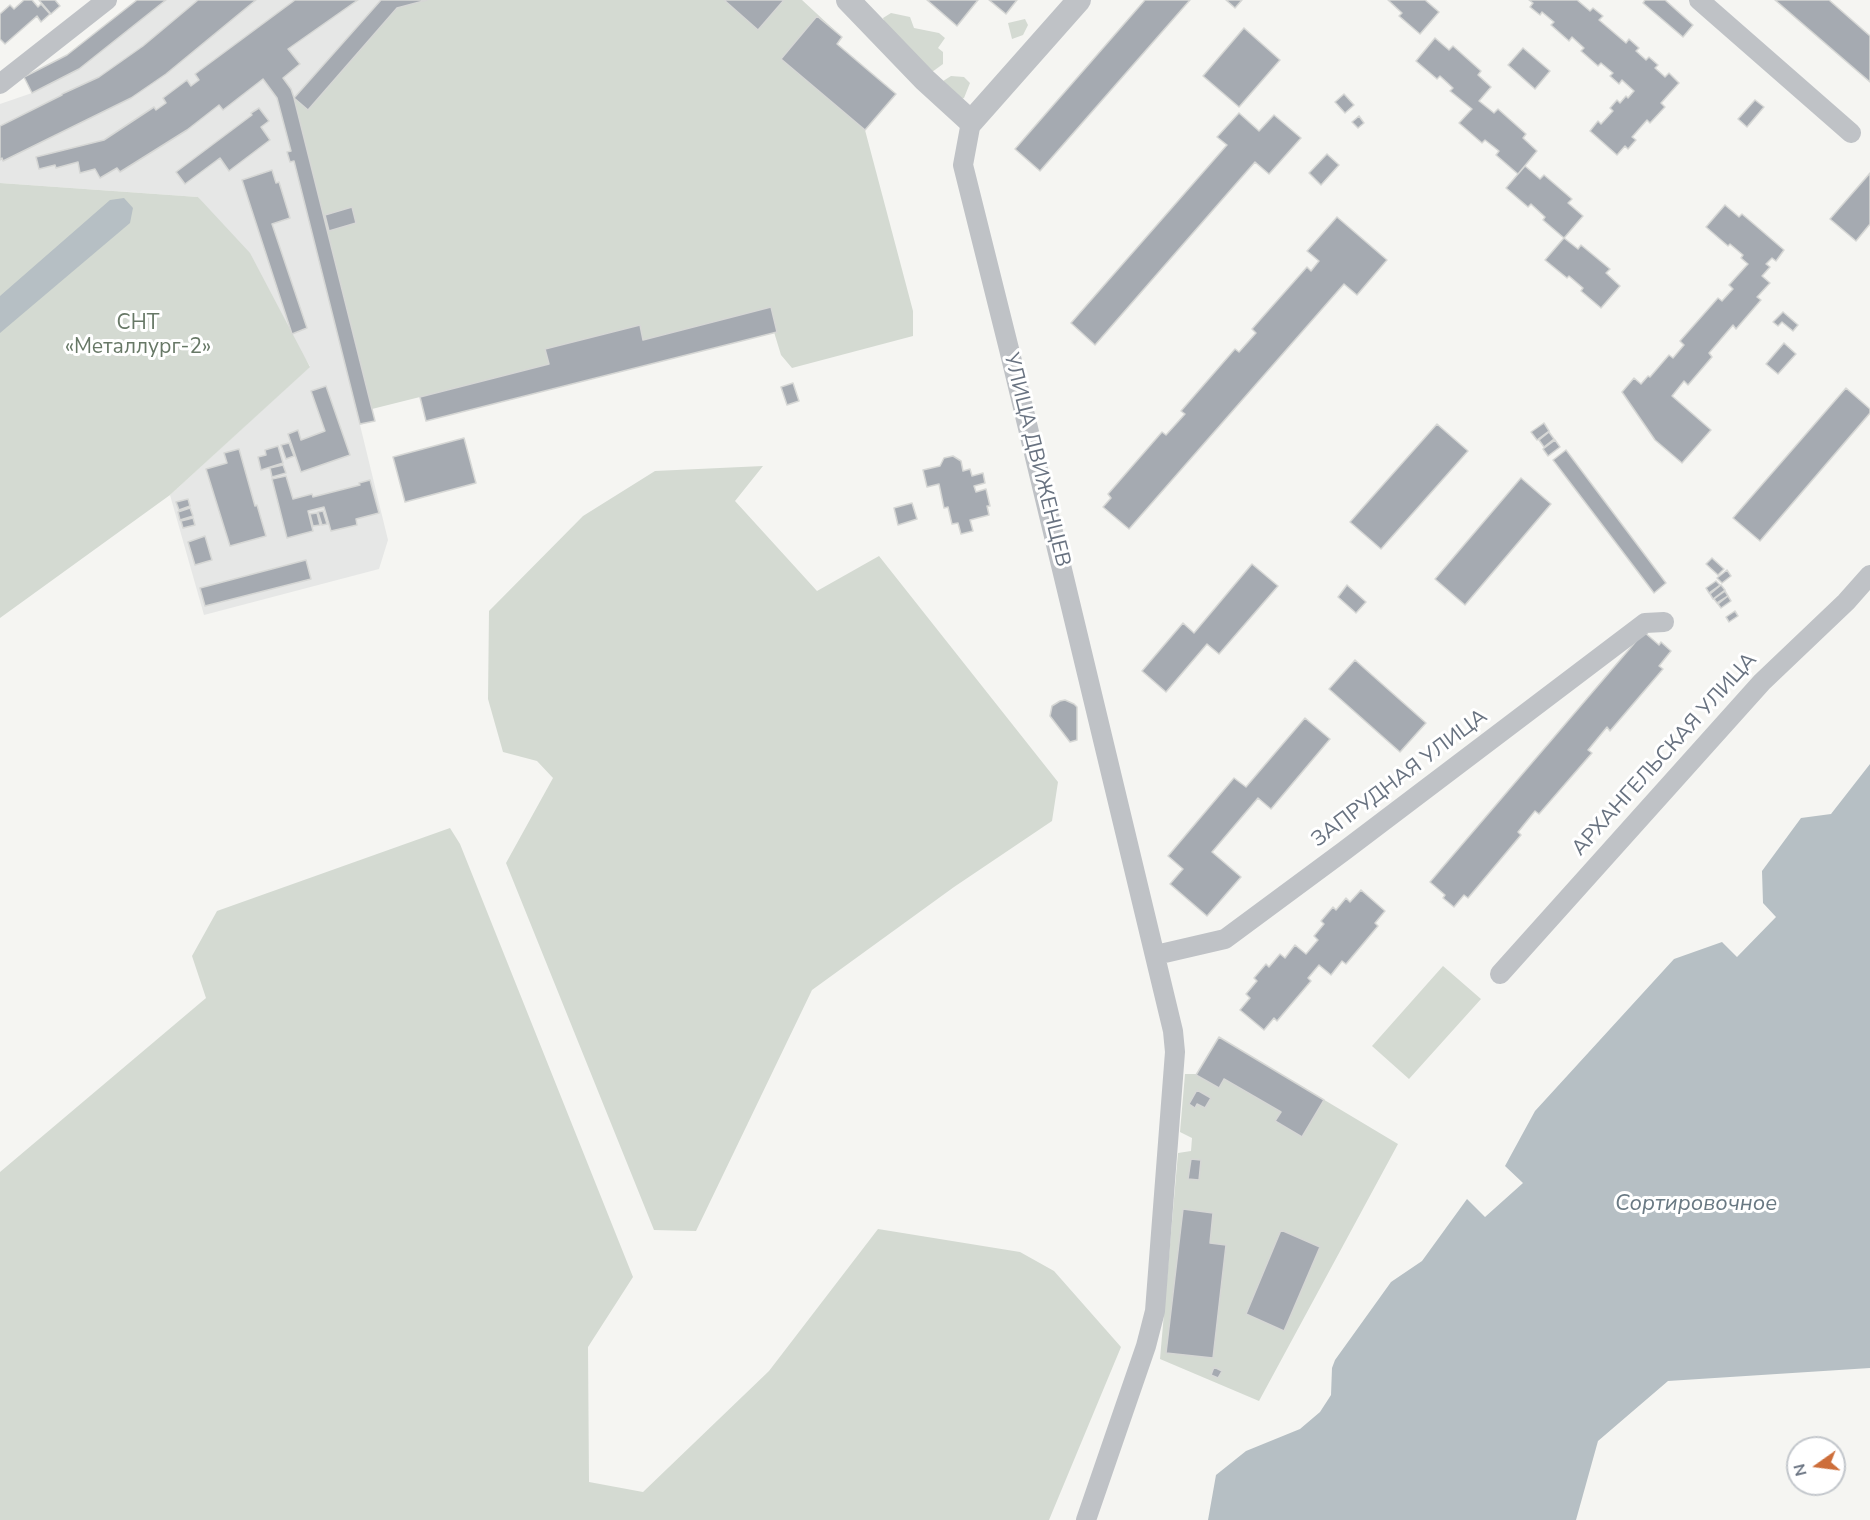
<!DOCTYPE html>
<html>
<head>
<meta charset="utf-8">
<style>
	body { margin:0 }
	#map { position:relative; width:1870px; height:1520px; overflow:hidden; background:#f5f5f2; font-family:"Nunito Sans",sans-serif }
	canvas { display:block }
	.north { position:absolute; left:1786px; top:1436px; width:60px; height:60px; box-sizing:border-box; background:#fff; border:2px solid #c3c7cc; border-radius:50%; rotate:256deg; font-size:16px; font-weight:700; line-height:24px; text-align:center; color:#687280 }
	.north::after { content:''; display:block; margin:auto; width:21px; height:27px; background:#cd6e3a; clip-path:polygon(50% 0,100% 100%,50% 72%,0 100%) }
</style>
</head>
<body>
<div id="map">
<canvas width="1870" height="1520"></canvas>
<div class="north">N</div>
</div>
<script>
const g = document.querySelector('canvas').getContext('2d');
g.lineJoin = 'round';
function fill(path, color) { g.fillStyle = color; g.fill(path, 'evenodd'); }
const shape = rows => new Path2D(rows.map(r => 'M' + r).join(''));
function trace(path, color, width, dash) { g.strokeStyle = color; g.lineWidth = width; g.lineCap = dash ? 'butt' : 'round'; g.setLineDash(dash || []); g.stroke(path); }
function drawText(font, color, halo, rows, align = 'center') {
  g.font = font + ' "Nunito Sans",sans-serif'; g.lineWidth = 6; g.setLineDash([]); g.textBaseline = 'middle'; g.strokeStyle = halo; g.fillStyle = color; for (const [text, x, y, turn = 0] of rows) {
    g.save(); g.translate(x, y); g.rotate((+turn || 0) * Math.PI / 180); g.textAlign = isNaN(turn) ? turn : align; if (halo) g.strokeText(text, 0, 0); g.fillText(text, 0, 0); g.restore();
  }
}
const built = shape([
	[137,0,427,0,397,9,308,110,294,100,375,421,360,425,388,540,379,569,204,615,170,495,310,366,198,197,0,183,0,104,32,93,24,77,67,55]
]);
const green = shape([
	[427,0,802,0,842,37,837,44,896,94,865,130,913,311,913,336,792,368,781,355,774,332,426,421,420,397,372,409,294,98,308,110,397,8],
	[891,13,910,17,914,28,939,33,945,38,938,48,943,52,943,64,932,72,887,29,883,18],
	[1025,19,1028,25,1023,35,1012,39,1008,23],
	[951,76,964,77,970,83,964,98,950,102,940,83],
	[0,183,198,197,250,253,310,367,170,495,0,618],
	[763,466,735,501,817,591,879,556,1058,782,1052,821,954,887,812,990,696,1231,654,1230,506,863,553,778,537,761,503,752,488,699,489,611,583,516,655,471],
	[450,828,460,844,633,1277,588,1347,589,1482,643,1492,769,1371,878,1229,1020,1252,1054,1271,1121,1347,1049,1520,0,1520,0,1172,206,998,192,956,217,911],
	[1443,966,1481,999,1409,1079,1372,1046],
	[1219,1037,1398,1144,1259,1401,1160,1359,1178,1153,1191,1151,1192,1138,1180,1132,1185,1074,1197,1074]
]);
const water = shape([
	[124,198,133,208,130,223,0,333,0,296,110,200],
	[1870,764,1870,1368,1668,1381,1598,1441,1576,1520,1208,1520,1216,1475,1246,1451,1300,1429,1320,1412,1331,1395,1332,1368,1335,1360,1391,1282,1422,1261,1467,1199,1485,1217,1523,1183,1505,1166,1535,1111,1674,959,1722,942,1737,957,1776,917,1763,903,1762,871,1801,818,1831,814]
]);
const building = shape([
	[24,0,32,0,38,7,41,4,50,14,41,22,37,16,5,44,0,39,0,14,10,5,14,9,24,0],
	[39,0,55,0,60,6,51,14,39,0],
	[137,0,166,0,79,69,32,93,24,77,67,55,137,0],
	[198,0,256,0,166,74,131,98,3,161,2,158,0,160,0,126,62,95,62,94,99,77,143,46,198,0],
	[295,0,358,0,288,49,300,64,283,78,291,89,294,98,375,421,360,424,294,161,290,162,287,152,291,151,277,98,263,79,223,110,219,105,187,130,120,172,117,168,100,178,95,169,80,173,78,162,56,168,55,165,39,169,36,157,104,140,154,107,156,110,166,103,163,98,187,80,191,86,199,80,195,74,295,0],
	[381,0,427,0,397,8,308,110,294,98,381,0],
	[724,0,784,0,758,30,724,0],
	[927,0,978,0,957,26,927,0],
	[989,0,1017,0,1006,14,989,0],
	[1145,0,1190,0,1040,171,1015,149,1145,0],
	[1226,0,1242,0,1235,8,1226,0],
	[1388,0,1425,0,1439,12,1420,34,1399,16,1402,13,1388,0],
	[1529,0,1577,0,1590,11,1593,8,1603,16,1599,20,1626,43,1629,39,1639,48,1636,51,1646,60,1649,57,1658,65,1655,68,1665,77,1669,73,1679,83,1661,103,1665,107,1650,123,1647,120,1632,137,1636,140,1628,149,1625,146,1617,155,1590,131,1598,121,1601,124,1613,111,1610,108,1617,100,1620,103,1626,96,1628,98,1634,91,1622,80,1619,84,1610,76,1613,73,1601,63,1598,66,1581,51,1584,48,1572,37,1569,41,1551,25,1554,22,1542,12,1540,15,1530,7,1533,3,1529,0],
	[1645,0,1665,0,1693,25,1683,37,1643,3,1645,0],
	[1775,0,1829,0,1870,36,1870,82,1775,0],
	[817,16,842,37,837,44,896,94,865,130,781,59,817,16],
	[1244,28,1280,60,1239,107,1203,76,1244,28],
	[1435,38,1449,50,1453,46,1481,71,1478,75,1491,87,1479,101,1494,113,1498,109,1526,134,1523,138,1537,151,1518,174,1496,155,1499,151,1485,140,1482,143,1459,123,1472,109,1450,91,1453,88,1440,76,1437,79,1416,61,1435,38],
	[1523,48,1550,71,1535,89,1508,65,1523,48],
	[1344,94,1354,105,1345,113,1335,102,1344,94],
	[1755,100,1764,107,1747,127,1738,119,1755,100],
	[259,108,269,121,261,127,270,140,229,171,220,158,185,184,176,172,252,115,251,113,259,108],
	[1239,113,1259,131,1274,115,1301,138,1269,174,1255,162,1095,345,1071,323,1227,145,1217,137,1239,113],
	[1359,116,1364,123,1358,128,1352,122,1359,116],
	[1327,154,1339,165,1321,185,1309,173,1327,154],
	[1525,166,1540,179,1544,175,1572,199,1568,203,1583,216,1564,238,1578,249,1581,245,1610,269,1606,273,1620,286,1601,308,1581,291,1583,288,1569,276,1567,278,1545,260,1564,238,1543,220,1545,217,1531,204,1528,207,1506,188,1525,166],
	[272,170,276,183,279,182,290,218,272,224,307,328,292,334,242,180,272,170],
	[1870,173,1870,224,1856,241,1830,219,1870,173],
	[1725,205,1739,217,1742,214,1784,250,1776,261,1772,258,1766,264,1770,267,1762,276,1770,283,1757,297,1761,300,1736,329,1733,325,1709,353,1712,357,1688,385,1684,381,1672,396,1711,430,1682,463,1655,440,1622,392,1634,378,1641,384,1648,376,1650,377,1669,355,1673,358,1684,345,1680,341,1718,298,1722,301,1733,289,1729,285,1748,264,1741,258,1743,255,1730,244,1728,246,1706,227,1725,205],
	[352,207,356,223,329,231,325,215,352,207],
	[1337,217,1387,260,1357,295,1344,284,1129,529,1103,507,1111,498,1108,494,1162,432,1166,435,1185,414,1181,411,1235,349,1239,352,1256,333,1252,329,1307,267,1311,271,1319,261,1307,251,1337,217],
	[771,307,777,332,426,421,420,397,549,364,545,349,640,325,643,340,771,307],
	[1783,312,1798,325,1793,331,1782,322,1778,326,1773,322,1783,312],
	[1784,343,1796,354,1778,374,1766,364,1784,343],
	[793,383,799,401,787,405,781,387,793,383],
	[326,386,350,455,301,472,288,434,298,430,301,440,325,431,311,391,326,386],
	[1846,388,1870,409,1870,413,1760,541,1733,518,1846,388],
	[1544,423,1549,431,1537,440,1531,432,1544,423],
	[1437,424,1468,451,1381,549,1350,522,1437,424],
	[1549,432,1554,439,1544,447,1539,440,1549,432],
	[464,438,476,483,405,502,393,457,464,438],
	[1555,440,1560,447,1548,456,1543,449,1555,440],
	[289,443,294,456,286,459,281,445,289,443],
	[278,446,283,463,261,470,258,457,266,455,265,450,278,446],
	[239,449,255,506,257,505,266,536,230,546,206,469,227,463,224,453,239,449],
	[1566,450,1666,583,1654,593,1553,460,1566,450],
	[953,456,961,461,963,471,970,469,972,476,983,473,985,483,974,486,976,492,986,489,990,506,987,506,989,515,970,520,973,531,961,534,958,523,952,524,948,507,944,508,939,484,927,487,923,470,940,466,944,458,953,456],
	[283,465,286,473,272,477,270,468,283,465],
	[286,476,293,499,312,494,313,497,360,485,359,483,370,480,379,513,356,519,357,525,331,531,324,507,308,511,313,531,287,538,272,479,286,476],
	[1521,478,1551,504,1465,605,1435,579,1521,478],
	[188,499,190,506,179,510,176,502,188,499],
	[912,503,917,519,898,525,894,508,912,503],
	[190,508,193,516,180,520,178,512,190,508],
	[323,511,327,524,322,525,318,512,323,511],
	[317,513,320,525,313,526,310,514,317,513],
	[193,518,195,525,183,528,181,521,193,518],
	[205,536,212,560,195,565,188,542,205,536],
	[1712,558,1724,569,1718,575,1706,564,1712,558],
	[306,560,311,579,205,606,200,588,306,560],
	[1252,564,1278,586,1219,654,1207,644,1166,692,1142,671,1183,623,1194,633,1252,564],
	[1727,570,1731,576,1722,583,1717,578,1727,570],
	[1716,581,1720,585,1709,593,1706,588,1716,581],
	[1347,585,1366,602,1356,613,1338,597,1347,585],
	[1721,585,1725,590,1713,599,1710,594,1721,585],
	[1725,591,1728,596,1717,603,1714,599,1725,591],
	[1728,596,1731,601,1721,608,1718,604,1728,596],
	[1735,611,1738,616,1729,622,1726,617,1735,611],
	[1644,632,1659,645,1661,642,1671,651,1659,666,1663,669,1610,731,1607,727,1588,750,1592,753,1539,814,1535,811,1518,832,1521,835,1468,898,1464,895,1454,907,1443,898,1445,895,1430,882,1644,632],
	[1355,660,1426,723,1400,752,1329,689,1355,660],
	[1065,700,1074,704,1077,707,1077,740,1070,742,1050,716,1052,706,1060,701,1065,700],
	[1305,718,1330,739,1271,809,1258,798,1212,852,1241,877,1207,916,1170,884,1183,869,1168,856,1234,778,1246,787,1305,718],
	[1361,890,1385,911,1375,923,1378,926,1346,964,1342,961,1331,975,1319,965,1308,978,1311,981,1277,1021,1274,1018,1264,1030,1240,1010,1250,998,1246,994,1257,981,1254,978,1266,964,1269,967,1280,954,1285,958,1295,945,1306,954,1318,940,1314,936,1324,924,1321,921,1333,907,1336,910,1346,898,1350,902,1361,890],
	[1219,1037,1324,1100,1302,1137,1275,1121,1281,1112,1224,1079,1219,1088,1196,1075,1219,1037],
	[1197,1090,1211,1098,1205,1108,1197,1104,1195,1108,1189,1104,1197,1090],
	[1191,1159,1201,1160,1199,1180,1188,1179,1191,1159],
	[1183,1209,1213,1213,1210,1243,1226,1245,1213,1358,1166,1353,1183,1209],
	[1281,1230,1320,1247,1284,1331,1246,1314,1281,1230],
	[1214,1367,1222,1371,1218,1378,1211,1375,1214,1367]
]);
const minor = shape([
	[1699,0,1851,133],
	[0,84,107,0],
	[971,122,963,165,1009,349,1173,1031,1175,1052,1155,1311,1146,1346,1086,1520],
	[1156,955,1225,939,1344,851,1645,623,1664,622],
	[1500,974,1762,682,1846,602,1870,575]
]);
const tertiary = shape([
	[848,0,925,80,971,122,1079,0]
]);
const parkNames = [
	["СНТ",138,324],
	["«Металлург-2»",138,348]
];
const streetNames = [
	["УЛИЦА ДВИЖЕНЦЕВ",1036,460,76],
	["АРХАНГЕЛЬСКАЯ УЛИЦА",1665,755,-48],
	["ЗАПРУДНАЯ УЛИЦА",1400,779,-37]
];
const waterNames = [
	["Сортировочное",1696,1205]
];
fill(built, '#e6e7e6');
fill(green, '#d4dad2');
fill(water, '#b6bfc4');
fill(building, '#a5aab1');
trace(building, '#d6d7d5', 1.5);
trace(minor, '#bfc2c6', 20);
trace(tertiary, '#bfc2c6', 24);
drawText('21px', '#677866', '#fff', parkNames);
drawText('21px', '#687280', '#fff', streetNames);
drawText('italic 22px', '#697983', '#fff', waterNames);
</script>
</body>
</html>
